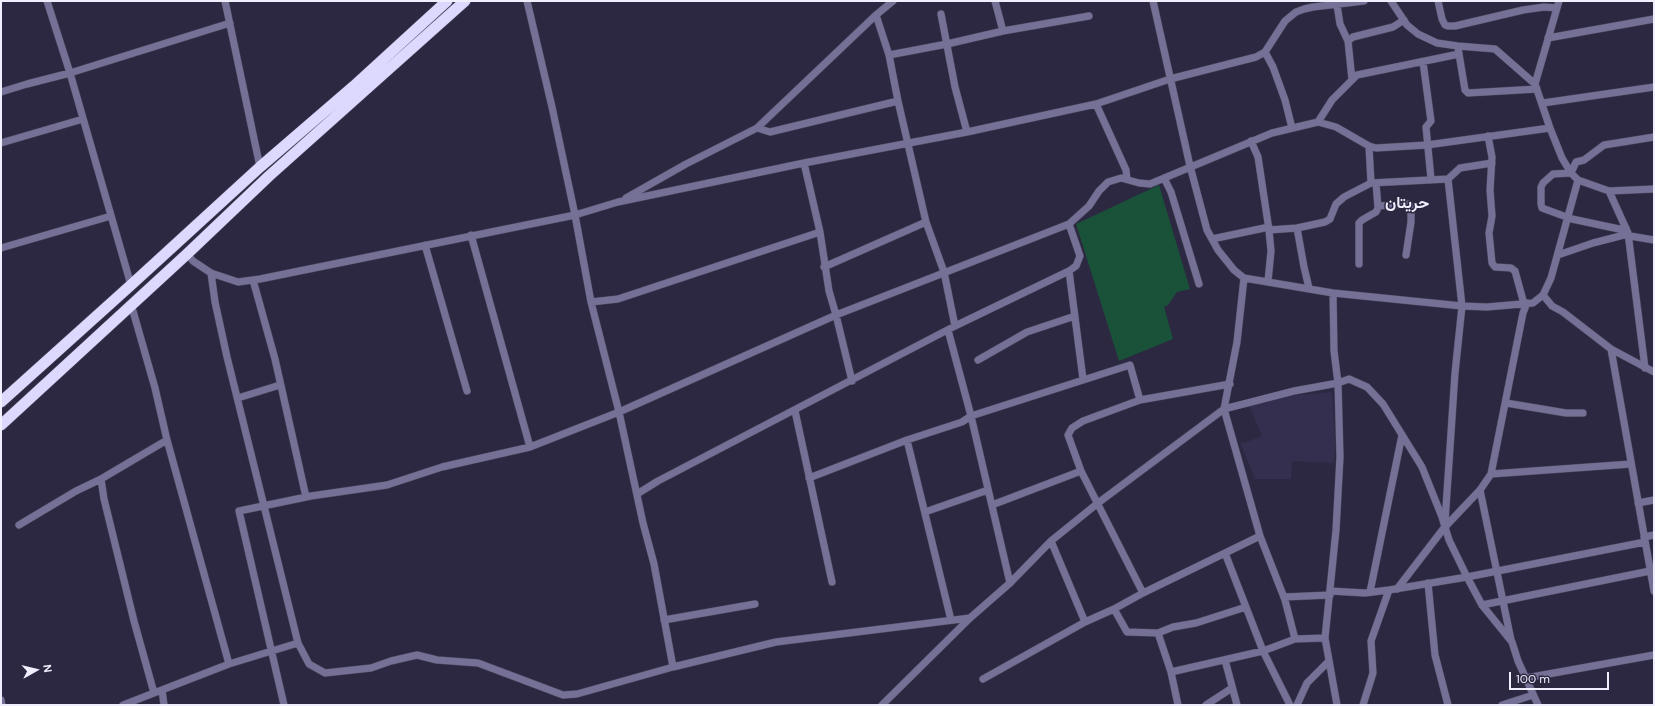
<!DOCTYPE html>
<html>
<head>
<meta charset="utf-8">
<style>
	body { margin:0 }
	#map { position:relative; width:1655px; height:706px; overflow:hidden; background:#2c2841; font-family:"DM Sans",sans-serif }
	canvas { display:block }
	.frame { position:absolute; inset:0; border:2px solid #f0effd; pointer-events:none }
	.north { position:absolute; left:16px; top:650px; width:40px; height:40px; -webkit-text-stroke:3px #2c2841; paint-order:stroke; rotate:82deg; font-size:11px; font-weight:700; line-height:16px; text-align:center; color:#f0effd }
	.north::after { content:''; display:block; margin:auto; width:14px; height:18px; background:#f0effd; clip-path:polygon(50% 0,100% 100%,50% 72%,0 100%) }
	.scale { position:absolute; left:1509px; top:672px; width:100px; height:18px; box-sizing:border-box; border:2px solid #f0effd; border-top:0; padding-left:5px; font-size:12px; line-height:14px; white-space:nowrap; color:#f0effd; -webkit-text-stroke:3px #2c2841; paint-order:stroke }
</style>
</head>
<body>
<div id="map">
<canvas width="1655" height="706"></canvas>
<div class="frame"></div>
<div class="north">N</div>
<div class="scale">100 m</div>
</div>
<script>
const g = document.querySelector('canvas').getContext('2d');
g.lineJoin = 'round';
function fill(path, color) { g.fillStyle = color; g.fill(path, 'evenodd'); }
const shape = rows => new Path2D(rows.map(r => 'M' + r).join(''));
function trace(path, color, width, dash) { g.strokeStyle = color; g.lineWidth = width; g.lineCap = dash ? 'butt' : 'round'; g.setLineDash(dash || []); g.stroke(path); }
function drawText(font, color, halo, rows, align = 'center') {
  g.font = font + ' "DM Sans",Vazirmatn,sans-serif'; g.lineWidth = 3; g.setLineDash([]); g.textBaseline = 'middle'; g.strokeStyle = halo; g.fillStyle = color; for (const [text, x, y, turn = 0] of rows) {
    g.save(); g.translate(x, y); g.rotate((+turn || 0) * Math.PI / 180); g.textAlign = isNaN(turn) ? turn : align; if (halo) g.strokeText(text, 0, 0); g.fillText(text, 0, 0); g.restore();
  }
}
const built = shape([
	[1332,392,1335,438,1334,463,1292,461,1291,479,1255,479,1240,442,1244,443,1262,436,1249,406,1288,396]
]);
const green = shape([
	[1159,185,1190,289,1177,292,1168,305,1164,307,1173,339,1119,361,1076,224]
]);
const minor = shape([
	[47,1,70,73,131,285],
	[225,1,260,167],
	[527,1,552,107,575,215,591,302,619,412,643,523,654,564,673,667],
	[995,1,1003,31],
	[1153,1,1190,166,1207,230,1218,250,1234,270,1244,278,1333,293,1462,306,1487,307,1533,303,1543,295,1552,306,1563,312,1611,349,1654,372],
	[1391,1,1407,25,1418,34,1437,43,1458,46,1495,49,1535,84],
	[1438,1,1442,19,1445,25,1448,26,1455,26,1523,10,1544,7,1557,8],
	[1559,1,1535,84,1550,128,1562,158,1571,173,1578,180,1609,191,1654,189],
	[1337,5,1340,24,1348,41,1352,80],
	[941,14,955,87,967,132],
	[876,15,889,55,898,101,926,222,944,272,955,326],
	[1548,38,1654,19],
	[1348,41,1353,37,1393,27,1404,20],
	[1265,52,1273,67,1285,100,1292,128],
	[1459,54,1465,90,1468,93,1537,89],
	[889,55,947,44,1003,31,1089,16],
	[1423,62,1431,121,1426,127,1431,179],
	[1,92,27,84,70,73,230,23],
	[1543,103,1654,87],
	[1096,104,1126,170,1127,179],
	[1318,122,1332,100,1357,75,1459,54,1458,46],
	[757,128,770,132,898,101],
	[1488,136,1492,157,1490,190,1492,216,1489,233,1492,263,1495,267,1511,268,1515,271,1524,304],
	[1251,141,1258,157,1269,230,1271,251,1268,281],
	[1,143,83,119],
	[1369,146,1371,183,1448,179,1462,306,1455,373,1445,522],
	[804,163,820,232,829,291,836,315,852,381],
	[1164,178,1171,192,1199,284],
	[1448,179,1460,168,1492,163],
	[1609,191,1628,233,1645,368],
	[626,198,686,164,757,128,876,15,893,1],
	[1378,206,1408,204,1411,206,1411,222,1406,255],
	[1069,224,1089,206,1099,191,1108,182,1121,178,1139,183,1150,184,1272,133,1318,122,1336,127,1369,146,1376,148,1427,145,1550,128],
	[1297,228,1304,267,1309,288],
	[1626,228,1619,229,1572,219,1542,208,1541,204,1541,187,1543,183,1553,174,1571,173,1576,162,1584,160,1604,145,1654,137],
	[1269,230,1297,228,1325,222,1330,219,1336,204,1344,197,1371,183],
	[471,235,530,447],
	[1212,239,1269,227],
	[425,245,467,391],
	[1,248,111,216],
	[187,254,193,261,211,273,238,282,260,279,575,215,618,202,804,163,967,132,1096,104,1170,79,1256,57,1265,52,1285,21,1296,12,1304,9,1313,7,1364,1],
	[1558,255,1593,243,1624,235,1654,240],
	[1359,264,1359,223,1362,220,1376,212,1378,208,1376,183],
	[824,267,926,222],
	[1069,271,1083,379],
	[211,273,215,302,227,357,298,643,309,664,325,673,371,668,391,661,417,655,437,660,478,663,563,695,577,694,673,667,776,642,970,618],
	[1244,278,1237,342,1224,409,1260,536,1285,600,1295,639],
	[253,280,275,359,306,497],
	[1333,293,1334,351,1338,383,1340,457,1336,530,1325,638,1337,705],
	[1543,295,1551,278,1578,180],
	[591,302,618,299,820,232],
	[948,330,971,416,1010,583],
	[1611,349,1654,591],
	[978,360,1027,332,1075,316],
	[238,398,280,385],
	[1140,400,1083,421,1072,428,1068,435,1081,471,1143,593,1260,536],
	[1506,403,1566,413,1583,413],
	[795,411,832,582],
	[167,440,229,664],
	[907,440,951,620],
	[1491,474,1631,464],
	[809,478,907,440,962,422,971,416,1130,365,1140,400,1230,384],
	[101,479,104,499,134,621,154,693],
	[1480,490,1511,640],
	[1638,503,1654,500],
	[992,505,1081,471],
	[925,512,988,490],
	[19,525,76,491,101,479,167,440,155,388,131,304],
	[1644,537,1654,535],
	[1051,541,1085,622,1114,609,1127,632,1158,633,1171,672,1263,651,1295,639,1325,638],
	[1225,553,1263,651,1290,705],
	[1428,583,1435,655,1448,705],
	[1397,589,1444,528,1480,490,1491,474,1523,313,1527,303],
	[1330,591,1365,593,1389,590,1467,577,1645,542],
	[1370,592,1402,435],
	[1284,597,1330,595],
	[1482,605,1650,571],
	[1114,609,1143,593],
	[664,620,755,604],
	[1158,633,1173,627,1196,623,1246,607],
	[1225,660,1237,705],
	[1171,672,1178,705],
	[1526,678,1654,655],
	[983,679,1085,622],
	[162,690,164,705],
	[1,700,2,705],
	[123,705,229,664,298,643],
	[284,705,239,511,311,496,387,485,442,467,530,447,619,412,836,315,1069,224,1080,256,1076,266,1069,271,955,326,658,481,637,494],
	[882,705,970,618,1010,583,1051,541,1098,503,1224,409,1294,391,1338,383,1349,379,1367,387,1383,404,1422,467,1442,517,1449,540,1467,577,1482,605,1512,642,1518,661,1538,705],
	[1206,705,1232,688],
	[1297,705,1307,683,1329,661],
	[1363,705,1373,673,1371,641,1389,590],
	[1502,705,1533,695]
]);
const highway = shape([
	[1,402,131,285,260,167,354,86,447,1],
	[1,425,187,254,269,176,465,1]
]);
const districtNames = [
	["حريتان",1407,204]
];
fill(built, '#342f4f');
fill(green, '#1a5139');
trace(minor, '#47445b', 8);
trace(highway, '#47445b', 12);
trace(minor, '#757096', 7);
trace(highway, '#dcd8fe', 11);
drawText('bold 16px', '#f0effd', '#2c2841', districtNames);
</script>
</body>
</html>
